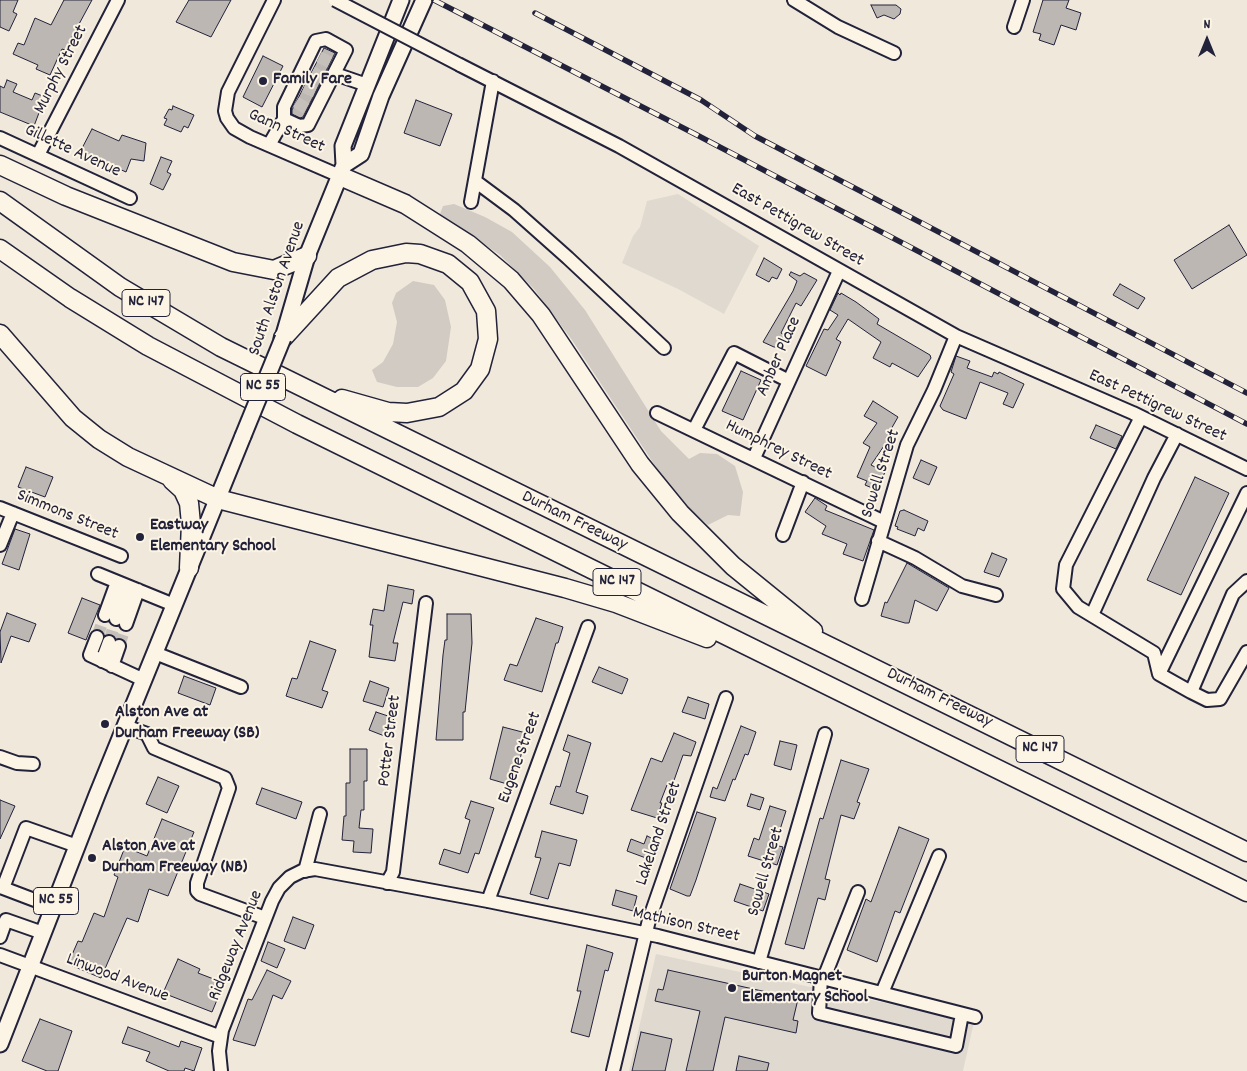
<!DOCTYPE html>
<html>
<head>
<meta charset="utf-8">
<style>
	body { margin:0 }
	#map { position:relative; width:1247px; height:1071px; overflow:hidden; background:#efe8db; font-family:Dekko,sans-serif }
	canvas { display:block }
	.north { position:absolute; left:1182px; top:15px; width:50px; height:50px; -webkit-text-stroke:4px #fcf5e5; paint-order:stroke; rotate:0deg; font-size:14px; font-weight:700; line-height:20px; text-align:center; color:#22223b }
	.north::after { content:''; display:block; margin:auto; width:18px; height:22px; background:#22223b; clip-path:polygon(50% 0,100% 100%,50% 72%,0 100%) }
</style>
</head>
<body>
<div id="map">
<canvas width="1247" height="1071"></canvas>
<div class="north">N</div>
</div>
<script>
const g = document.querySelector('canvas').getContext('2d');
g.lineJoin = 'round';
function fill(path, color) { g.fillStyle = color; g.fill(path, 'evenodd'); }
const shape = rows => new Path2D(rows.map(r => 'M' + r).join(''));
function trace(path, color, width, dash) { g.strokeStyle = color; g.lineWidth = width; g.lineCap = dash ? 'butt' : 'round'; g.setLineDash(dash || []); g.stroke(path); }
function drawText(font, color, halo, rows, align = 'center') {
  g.font = font + ' Dekko,sans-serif'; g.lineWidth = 4; g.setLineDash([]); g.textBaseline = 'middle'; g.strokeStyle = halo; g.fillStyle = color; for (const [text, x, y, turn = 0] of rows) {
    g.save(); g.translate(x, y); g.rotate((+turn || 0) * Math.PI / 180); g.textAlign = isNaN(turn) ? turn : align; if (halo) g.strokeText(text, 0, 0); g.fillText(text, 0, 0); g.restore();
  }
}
const built = shape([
	[678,194,759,246,724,314,678,289,622,263,633,236,640,227,647,201],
	[656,954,974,1022,963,1071,629,1071]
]);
const green = shape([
	[454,204,485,217,512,232,550,267,585,310,661,431,689,459,700,453,717,454,735,466,743,492,740,516,728,515,708,525,694,513,668,485,572,340,534,289,500,255,440,214,443,206],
	[413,281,434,285,445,300,451,327,446,361,433,378,418,387,397,387,377,382,372,370,383,362,393,344,397,322,392,303,396,293]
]);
const building = shape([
	[0,0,18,0,13,12,17,14,9,31,0,27,0,0],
	[64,0,92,0,65,50,62,49,50,75,36,69,38,65,13,54,18,43,24,45,35,18,51,25,64,0],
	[189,0,231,0,211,37,176,22,189,0],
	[1043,0,1069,0,1066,8,1081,13,1076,30,1061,25,1054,45,1039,40,1041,34,1033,32,1043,0],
	[871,5,896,5,901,9,900,14,894,19,884,15,877,18,871,5],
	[324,48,335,53,303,117,300,118,292,114,292,110,324,48],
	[263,56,283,66,262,107,243,97,263,56],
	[7,80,17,84,13,92,32,100,35,93,45,97,34,126,0,112,0,86,4,88,7,80],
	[416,100,452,114,440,146,404,133,416,100],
	[173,106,194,115,188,128,184,126,181,132,164,125,167,119,164,118,169,109,172,110,173,106],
	[92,129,119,141,122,135,146,143,144,161,131,159,126,172,90,156,89,159,79,154,92,129],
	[161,157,172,161,167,172,171,174,163,190,150,184,161,157],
	[1229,225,1247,255,1192,289,1174,260,1229,225],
	[764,258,782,269,777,279,772,277,769,282,756,275,764,258],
	[791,272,800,276,804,273,817,280,801,306,796,303,781,333,784,335,778,347,774,347,763,342,793,291,797,281,789,275,791,272],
	[1120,284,1145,298,1138,309,1113,295,1120,284],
	[838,293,840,295,841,293,856,302,879,319,877,324,930,355,931,358,918,377,892,363,890,367,873,358,881,342,848,319,836,339,841,342,826,376,806,366,824,329,828,330,838,315,830,310,838,293],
	[956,356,970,361,967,368,992,377,994,372,998,374,999,372,1024,384,1013,408,1003,404,1008,393,980,382,966,419,943,410,940,406,954,374,951,372,956,356],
	[741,371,761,380,743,420,722,411,741,371],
	[873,401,898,417,886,438,888,440,871,465,885,472,877,490,865,485,867,481,857,477,870,447,863,443,877,423,864,416,873,401],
	[1096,425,1122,436,1116,449,1090,438,1096,425],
	[921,460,937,467,929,485,913,478,921,460],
	[26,467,53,477,45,497,18,487,26,467],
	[1195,477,1229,493,1181,595,1147,580,1195,477],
	[815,498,827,506,825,510,874,530,863,561,843,554,847,544,822,534,826,526,805,512,815,498],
	[904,510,928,521,924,531,918,528,915,536,897,529,898,527,895,526,900,511,904,510],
	[15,529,30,534,19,570,2,564,15,529],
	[992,553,1007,559,999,577,984,572,992,553],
	[907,563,949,588,937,611,915,600,909,623,905,623,881,616,885,602,887,603,907,563],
	[388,585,414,590,412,604,403,602,393,643,398,643,395,661,369,657,373,625,370,625,373,609,384,611,388,585],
	[82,598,100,605,86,640,68,633,82,598],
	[7,613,36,624,29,642,11,636,1,663,0,632,7,613],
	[447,614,471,614,472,643,465,712,463,712,463,740,436,740,443,655,445,640,447,640,447,614],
	[536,618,563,627,558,643,556,643,542,692,504,680,510,664,517,666,536,618],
	[310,641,336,650,322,690,328,692,322,708,286,696,292,678,297,679,310,641],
	[599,667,628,679,622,694,592,682,599,667],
	[184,676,216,688,210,705,178,693,184,676],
	[370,681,389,688,383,707,363,701,370,681],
	[688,697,709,704,705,719,682,712,688,697],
	[376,712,394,718,387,737,369,730,376,712],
	[741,726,756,732,748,755,745,754,735,780,733,779,725,801,710,797,713,787,717,789,741,726],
	[503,727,526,733,514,786,490,779,503,727],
	[674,733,696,742,691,756,683,755,672,786,667,785,660,803,662,803,657,818,631,810,651,758,662,762,674,733],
	[568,735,591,743,576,792,588,796,583,814,550,804,556,786,560,787,570,753,563,750,568,735],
	[780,741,797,745,791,770,774,765,780,741],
	[350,749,367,749,367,781,364,781,364,810,361,810,359,828,373,829,371,853,353,852,354,841,342,840,344,816,346,816,346,783,350,783,350,749],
	[841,760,869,769,857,802,860,803,854,819,841,815,825,879,830,880,825,900,818,898,804,949,785,944,820,818,823,819,841,760],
	[158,777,179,786,167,813,146,804,158,777],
	[262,788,302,802,296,819,256,804,262,788],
	[751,794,764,798,760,810,747,806,751,794],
	[0,800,15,806,0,839,0,800],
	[471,801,494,808,479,854,475,853,468,873,439,864,444,849,460,854,470,820,465,818,471,801],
	[770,806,786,811,775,845,783,847,777,865,748,856,754,838,759,840,770,806],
	[697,812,716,818,696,880,690,896,687,896,670,889,697,812],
	[162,819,194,832,168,896,149,889,138,922,127,918,101,978,68,964,78,941,82,942,94,913,104,917,118,877,114,875,125,847,147,856,162,819],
	[899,827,929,839,900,913,895,911,877,962,847,950,866,899,871,902,899,827],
	[542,831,577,840,570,866,559,863,548,899,530,894,541,858,535,857,542,831],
	[647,836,660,842,654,861,627,851,631,839,644,844,647,836],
	[740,884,769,894,763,911,734,901,740,884],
	[616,890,637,896,633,911,612,905,616,890],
	[293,917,314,925,305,949,284,941,293,917],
	[268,942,285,949,277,968,261,961,268,942],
	[587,945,613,953,608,971,605,970,589,1037,571,1032,581,991,577,991,587,945],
	[178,959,200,969,198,973,224,983,212,1012,163,993,178,959],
	[267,970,291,981,282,999,273,995,255,1046,233,1040,248,999,252,1000,267,970],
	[668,970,798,999,793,1020,798,1021,796,1033,725,1017,713,1071,686,1071,700,1011,655,1001,658,989,663,990,668,970],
	[40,1019,72,1031,58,1071,47,1071,22,1061,40,1019],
	[128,1027,179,1047,181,1041,202,1048,194,1071,185,1068,184,1071,169,1071,146,1061,150,1052,122,1043,128,1027],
	[641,1032,672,1039,665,1071,632,1071,641,1032],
	[739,1056,769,1063,767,1071,736,1071,739,1056]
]);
const minorTunnel = shape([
	[319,57,331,63],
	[312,72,323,78],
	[304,87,316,92],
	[296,102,307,109],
	[97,637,105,615],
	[109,642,116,619],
	[119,646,126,624]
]);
const minor = shape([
	[274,0,228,92,225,111,227,118,234,128,250,137,340,176],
	[794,0,838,27,894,53],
	[1014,27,1023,0],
	[460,65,619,146,956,336,1133,413,1247,469],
	[335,74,367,85],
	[0,138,130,198],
	[269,145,284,119,284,107,316,41,326,39,346,50,308,125,299,126,284,119],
	[38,155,118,0],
	[475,181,514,210,568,258,664,348],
	[471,202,493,81],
	[657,413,884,522],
	[1141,417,1066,565,1063,589,1078,607,1154,653,1159,674,1191,692,1233,594,1247,581],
	[694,430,734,353,789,381],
	[754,458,839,271],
	[0,508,121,556],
	[783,535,803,482],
	[878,541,915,558,962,586,996,595],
	[0,545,13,513],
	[98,574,174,605],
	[862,599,907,445,934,390,956,336],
	[105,615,117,582],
	[1092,615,1154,478,1177,434],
	[116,619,127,586],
	[126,624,138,590],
	[97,637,90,655,144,680],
	[155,653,241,687],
	[102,661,109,642],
	[112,666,119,646],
	[1159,674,1247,493],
	[1191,692,1207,700,1220,699,1247,652],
	[125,726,147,734,154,748,225,778,229,788,197,883,197,891,200,894,265,918],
	[0,757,17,763,33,764],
	[305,871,320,814],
	[387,883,393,872,426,603],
	[488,901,588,627],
	[53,907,3,888,26,828,77,846],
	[0,937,6,920,43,933],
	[0,955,221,1037],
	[759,962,825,734],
	[821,978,819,1013,956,1046,962,1014],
	[824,978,858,892],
	[882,993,939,856],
	[221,1071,219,1051,222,1030,272,901,279,888,290,877,302,871,315,869,488,901,658,936,975,1017],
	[613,1071,649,920,726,698]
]);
const major = shape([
	[344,165,343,146,401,0],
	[283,338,307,256,344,165,361,154,381,96,424,0],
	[0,1044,97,795,243,436]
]);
const highway = shape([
	[0,165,66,196,233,262,274,270,307,256],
	[340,176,405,204,468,244,511,280,541,315,640,464,680,513,733,566,813,631],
	[0,201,120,287,221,347,1247,852],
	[0,249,70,298,148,346,297,424,1247,892],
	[0,334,73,418,99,439,128,457,218,499,565,588,616,603,707,638],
	[283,338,338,278,372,260,406,253,420,254,448,264,470,282,486,311,488,339,480,369,464,391,439,407,407,413,388,412,342,399],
	[172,480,183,490,189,503,191,524,189,568]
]);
const rail = shape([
	[434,0,695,134,1247,424],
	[535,13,701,100,755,136,1247,393]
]);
const minorBridge = shape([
	[335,0,460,65]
]);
const majorBridge = shape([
	[243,436,283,338]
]);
const markers = [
	[263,81,5,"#22223b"],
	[140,537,5,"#22223b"],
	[105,724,5,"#22223b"],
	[92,858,5,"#22223b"],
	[732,988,5,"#22223b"]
];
const shields = [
	[146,303,48],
	[263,387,45],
	[617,582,48],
	[1040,749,48],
	[56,901,45]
];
const shieldNames = [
	["NC 147",146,303],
	["NC 55",263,387],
	["NC 147",617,582],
	["NC 147",1040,749],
	["NC 55",56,901]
];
const streetNames = [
	["Murphy Street",62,70,-63],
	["Gann Street",286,132,25],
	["Gillette Avenue",72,152,25],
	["East Pettigrew Street",797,226,30],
	["South Alston Avenue",278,289,-71],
	["Amber Place",780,357,-66],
	["East Pettigrew Street",1157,407,25],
	["Humphrey Street",778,451,26],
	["Sowell Street",882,474,-72],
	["Simmons Street",67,516,22],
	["Durham Freeway",574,522,26],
	["Durham Freeway",939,699,26],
	["Potter Street",391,741,-83],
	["Eugene Street",521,758,-70],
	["Lakeland Street",660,834,-71],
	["Sowell Street",767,872,-74],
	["Mathison Street",686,926,13],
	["Ridgeway Avenue",237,946,-68],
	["Linwood Avenue",117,979,21]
];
const poiNames = [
	["Family Fare",273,81],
	["Eastway",150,527],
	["Elementary School",150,548],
	["Alston Ave at",115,714],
	["Durham Freeway (SB)",115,735],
	["Alston Ave at",102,848],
	["Durham Freeway (NB)",102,869],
	["Burton Magnet",742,978],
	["Elementary School",742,999]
];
fill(built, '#e0d9cf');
fill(green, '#d1cbc3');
fill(building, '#bcb7b3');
trace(building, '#22223b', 1);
trace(minorTunnel, '#c6c0bb', 12, [12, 6]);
trace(minor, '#22223b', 16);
trace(major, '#22223b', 19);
trace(highway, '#22223b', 21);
trace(minor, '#fcf5e5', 12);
trace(major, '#fcf5e5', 15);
trace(highway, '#fcf5e5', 18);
trace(rail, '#22223b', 5.5);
trace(rail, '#fcf5e5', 4, [11]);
trace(minorBridge, '#22223b', 16, []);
trace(majorBridge, '#22223b', 19, []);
trace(minorBridge, '#fcf5e5', 12);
trace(majorBridge, '#fcf5e5', 15);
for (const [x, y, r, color] of markers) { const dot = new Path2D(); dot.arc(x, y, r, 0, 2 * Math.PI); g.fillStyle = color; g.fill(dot); trace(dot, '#fcf5e5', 2); }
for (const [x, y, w] of shields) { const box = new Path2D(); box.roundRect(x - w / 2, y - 13.5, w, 27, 4); g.fillStyle = '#fcf5e5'; g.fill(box); trace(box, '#22223b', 1); }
drawText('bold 16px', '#22223b', null, shieldNames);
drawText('18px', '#22223b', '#fcf5e5', streetNames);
drawText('bold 18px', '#22223b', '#fcf5e5', poiNames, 'left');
</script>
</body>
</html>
